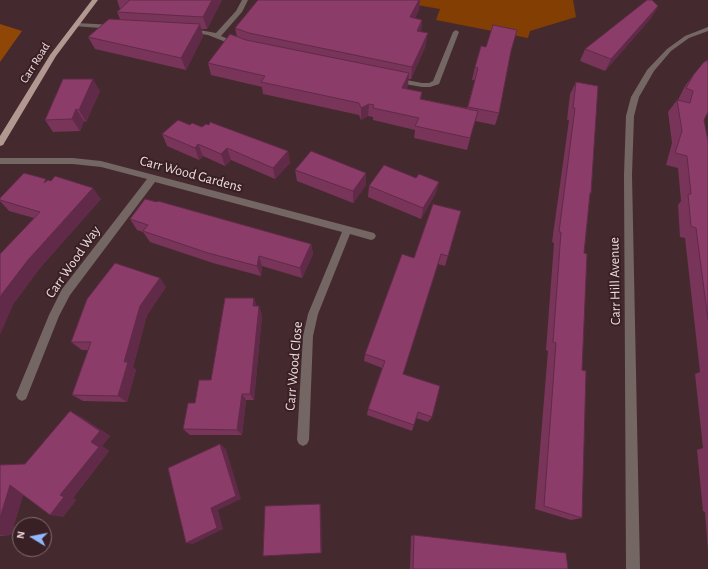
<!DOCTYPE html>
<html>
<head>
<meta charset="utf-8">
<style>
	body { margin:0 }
	#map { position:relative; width:708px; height:569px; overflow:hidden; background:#442a2e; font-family:"Alegreya Sans",sans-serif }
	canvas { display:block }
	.north { position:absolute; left:12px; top:517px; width:40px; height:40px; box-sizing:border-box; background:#392024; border:1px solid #826c6f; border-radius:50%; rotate:280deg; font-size:11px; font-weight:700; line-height:16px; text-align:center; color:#efdddf }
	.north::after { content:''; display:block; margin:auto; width:14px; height:18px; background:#93b7fd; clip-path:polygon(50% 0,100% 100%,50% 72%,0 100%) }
</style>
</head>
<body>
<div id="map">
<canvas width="708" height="569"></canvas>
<div class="north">N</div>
</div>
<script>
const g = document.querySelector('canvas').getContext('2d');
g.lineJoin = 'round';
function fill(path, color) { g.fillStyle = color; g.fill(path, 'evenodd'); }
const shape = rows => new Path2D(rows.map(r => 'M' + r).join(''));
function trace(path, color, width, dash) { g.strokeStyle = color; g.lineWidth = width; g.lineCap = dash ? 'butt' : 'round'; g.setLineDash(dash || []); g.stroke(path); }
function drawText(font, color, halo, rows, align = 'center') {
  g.font = font + ' "Alegreya Sans",sans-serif'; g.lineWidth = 4; g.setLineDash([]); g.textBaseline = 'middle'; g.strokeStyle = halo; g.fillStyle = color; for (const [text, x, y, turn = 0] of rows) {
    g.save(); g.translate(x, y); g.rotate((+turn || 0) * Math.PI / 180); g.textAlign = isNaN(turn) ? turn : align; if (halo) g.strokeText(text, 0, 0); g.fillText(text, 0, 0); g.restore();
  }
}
const green = shape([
	[407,0,573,0,576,17,530,31,528,38,436,20,440,9,405,3]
]);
const forest = shape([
	[0,24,22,31,0,62]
]);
const minor = shape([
	[242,0,248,0,242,12,221,36,240,44,240,46,236,46,208,35,188,32,185,30,188,28,216,33,236,11,242,0],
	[76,23,114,25,117,27,114,29,74,26,74,24,76,23],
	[708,27,708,31,689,38,671,51,654,71,639,97,634,116,632,175,640,569,626,569,624,175,626,116,631,97,647,70,667,49,685,36,708,27],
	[456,30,459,32,439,84,430,87,422,87,393,82,393,78,396,78,422,83,429,83,433,81,453,32,456,30],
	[0,158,73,158,101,161,374,233,376,236,374,239,371,240,350,234,318,314,313,336,309,440,307,444,303,446,299,444,297,440,303,336,308,314,342,232,155,182,70,295,59,316,26,399,22,401,18,399,16,395,49,315,62,289,147,179,101,167,73,164,0,164,0,158]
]);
const major = shape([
	[92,0,98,0,56,56,3,145,0,146,0,136,50,55,92,0]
]);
const wall = shape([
	[117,0,222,0,207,29,201,29,203,36,186,70,95,49,88,37,120,19,117,12,120,9],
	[258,0,420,0,419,10,415,18,422,20,421,31,426,45,411,79,408,79,408,86,406,89,422,92,421,99,467,108,475,80,472,80,475,67,511,51,499,113,495,125,475,121,467,150,414,138,415,130,373,120,373,117,368,116,361,120,359,115,263,94,262,87,211,75,208,63,237,37,235,28],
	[658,6,651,18,605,71,580,61,585,49],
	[694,74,704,120,708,141,708,551,705,512,703,511,697,450,703,448,695,374,700,372,685,238,680,237,678,205,681,201,678,168,666,165,672,143,668,112,677,100,678,100,685,86],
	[576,82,591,193,590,196,584,253,582,370,582,518,571,520,535,509,548,351,546,350,554,243,552,242,569,120,567,120,570,94],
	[100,91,86,122,84,121,80,131,53,132,45,120],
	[190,125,202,127,288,151,290,163,275,179,231,160,225,166,203,156,199,160,167,146,162,134],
	[295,170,366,173,366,185,353,203,297,181],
	[416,178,436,193,421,219,368,197,369,186],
	[47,181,101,199,39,269,14,303,34,218,9,211,0,201,0,198],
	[433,204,448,256,445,266,438,264,403,374,432,417,428,422,416,418,412,431,367,415,368,409,382,368,364,361,365,354,414,258],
	[130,219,311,244,313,254,302,278,262,266,261,276,213,263,150,242,143,232,137,230],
	[166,287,147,315,133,367,136,370,127,402,83,401,72,395,88,350,82,350,71,342],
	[257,306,262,315,254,400,246,400,242,435,190,435,183,429,211,380],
	[70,411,81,417,110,436,102,446,109,451,73,498,76,500,63,517,23,495,11,535,0,536,0,465,25,464],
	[414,535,568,569,410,569,411,536]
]);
const shadedWall = shape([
	[212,0,222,0,207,29,203,17],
	[419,0,420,0,419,10,409,30,410,17],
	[658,6,651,18,605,71,611,59],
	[422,20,421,32,417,31],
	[200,24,203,36,186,70,181,58],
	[428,33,426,45,411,79,412,67],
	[409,73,408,86,401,100,402,88],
	[93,79,100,91,86,122,79,110],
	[369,104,368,116,361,120,361,108],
	[76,109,84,121,80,131,72,119],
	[198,144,203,156,199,160,195,148],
	[227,148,231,160,225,166,221,154],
	[288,151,290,163,275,179,273,168],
	[366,173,366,185,353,203,353,191],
	[439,182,436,193,421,219,423,208],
	[93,188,101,199,39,269,14,303,0,335,0,299,2,294,28,260],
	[311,244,313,254,302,278,300,268],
	[441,254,438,264,401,381,403,374],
	[259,256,262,266,261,276,257,266],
	[160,278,166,287,147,315,133,367,136,370,127,402,118,396,124,362,140,306],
	[254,298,257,307,253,306],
	[259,306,262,315,254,400,250,394],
	[242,394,246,400,242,435,237,430],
	[70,411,81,417,110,436,102,446,109,451,73,498,76,500,63,517,50,515,60,495],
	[220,444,226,449,241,499,218,510,223,529,193,544,186,543],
	[10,485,25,488,11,535,0,535,0,518],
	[320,504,321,506,322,553,321,553]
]);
const building = shape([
	[130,0,212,0,203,17,117,12,130,0],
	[258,0,419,0,410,17,422,20,417,31,428,33,412,67,249,33,235,28,258,0],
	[647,0,652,0,658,6,611,59,585,49,647,0],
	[109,19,200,24,181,58,88,37,109,19],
	[493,25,517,30,511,51,499,113,468,107,478,68,475,67,481,46,486,47,493,25],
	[230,34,246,40,409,73,402,88,422,92,420,99,478,111,470,138,415,126,419,118,373,108,374,105,369,104,361,108,359,103,261,82,265,76,208,63,230,34],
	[708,60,708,112,704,120,708,141,708,320,696,228,691,226,688,194,691,194,687,156,675,153,682,131,677,100,690,103,693,91,686,88,694,74,704,62,708,60],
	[63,79,93,79,79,110,76,109,72,119,45,120,63,79],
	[576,82,598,86,591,193,590,193,584,253,587,254,582,370,586,371,582,518,544,506,556,343,553,342,561,232,559,232,575,108,573,108,576,82],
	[178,120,190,125,192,123,202,127,206,124,209,125,210,122,288,151,273,168,227,148,221,154,198,144,195,148,162,134,178,120],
	[311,151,366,173,353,191,295,170,311,151],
	[384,165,416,178,419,174,439,182,423,208,369,186,384,165],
	[24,173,46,179,44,183,48,180,51,181,55,176,93,188,28,260,2,294,0,299,0,254,40,212,0,200,0,198,24,173],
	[145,199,157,202,158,201,311,244,300,268,259,256,257,266,208,253,143,231,148,225,130,219,145,199],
	[433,204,461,211,448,256,441,254,403,374,440,386,432,417,418,412,414,425,368,409,385,361,365,354,402,254,414,258,433,204],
	[115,263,160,278,140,306,124,362,128,362,118,396,72,395,91,342,71,342,87,299,115,263],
	[225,298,254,298,253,306,259,306,250,394,242,394,237,430,183,429,188,403,195,403,199,380,211,380,225,298],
	[70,411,100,431,91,442,99,447,60,495,64,497,50,515,10,485,0,518,0,465,25,464,70,411],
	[220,444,236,496,211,508,217,528,186,543,168,468,220,444],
	[320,504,321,553,263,556,265,506,320,504],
	[414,535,566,553,568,569,413,569,414,535]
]);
const farStreetnames = [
	["Carr Road",35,63,-58]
];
const streetNames = [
	["Carr Wood Gardens",191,174,15],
	["Carr Wood Way",73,262,-55],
	["Carr Hill Avenue",615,281,-91],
	["Carr Wood Close",294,366,-85]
];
fill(green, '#823e03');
fill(forest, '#904606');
fill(minor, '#736663');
fill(major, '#b39892');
fill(wall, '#783459');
fill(shadedWall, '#612a49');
fill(building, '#8b3c68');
trace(building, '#612a49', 1);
drawText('12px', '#efdddf', '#392024', farStreetnames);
drawText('14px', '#efdddf', '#392024', streetNames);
</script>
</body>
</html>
